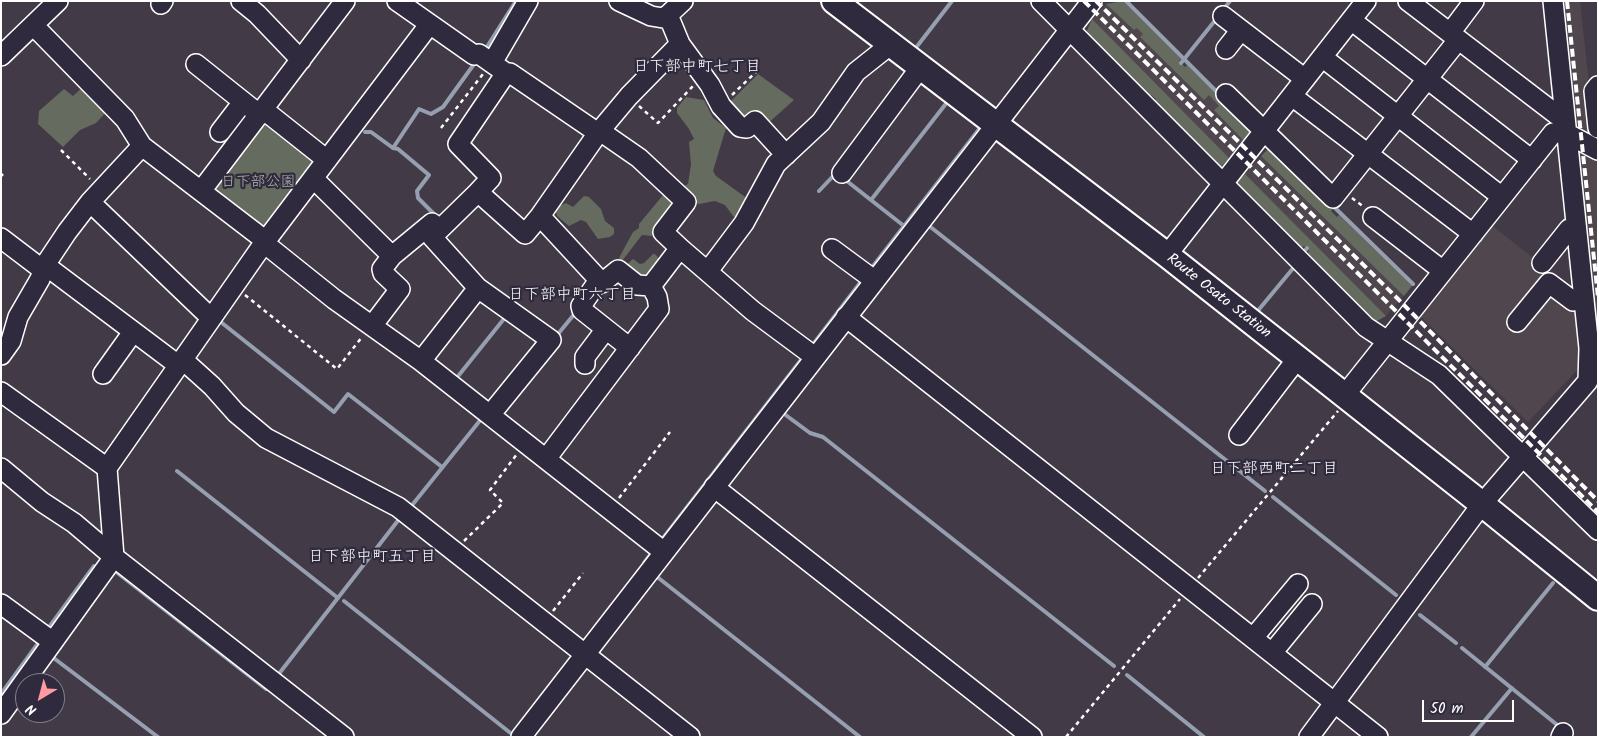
<!DOCTYPE html>
<html>
<head>
<meta charset="utf-8">
<style>
	body { margin:0 }
	#map { position:relative; width:1599px; height:738px; overflow:hidden; background:#423a47; font-family:Kalam,sans-serif }
	canvas { display:block }
	.frame { position:absolute; inset:0; border:2px solid #fff; pointer-events:none }
	.north { position:absolute; left:15px; top:673px; width:50px; height:50px; box-sizing:border-box; background:#2f2a3d; border:1px solid #827f8b; border-radius:50%; rotate:217deg; font-size:14px; font-weight:700; line-height:20px; text-align:center; color:#fff }
	.north::after { content:''; display:block; margin:auto; width:18px; height:22px; background:#ff9aa2; clip-path:polygon(50% 0,100% 100%,50% 72%,0 100%) }
	.scale { position:absolute; left:1422px; top:700px; width:92px; height:22px; box-sizing:border-box; border:2px solid #fff; border-top:0; padding-left:6px; font-size:15px; line-height:18px; white-space:nowrap; color:#fff; -webkit-text-stroke:4px #2f2a3d; paint-order:stroke }
</style>
</head>
<body>
<div id="map">
<canvas width="1599" height="738"></canvas>
<div class="frame"></div>
<div class="north">N</div>
<div class="scale">50 m</div>
</div>
<script>
const g = document.querySelector('canvas').getContext('2d');
g.lineJoin = 'round';
function fill(path, color) { g.fillStyle = color; g.fill(path, 'evenodd'); }
const shape = rows => new Path2D(rows.map(r => 'M' + r).join(''));
function trace(path, color, width, dash) { g.strokeStyle = color; g.lineWidth = width; g.lineCap = dash ? 'butt' : 'round'; g.setLineDash(dash || []); g.stroke(path); }
function drawText(font, color, halo, rows, align = 'center') {
  g.font = font + ' Kalam,"Klee One",sans-serif'; g.lineWidth = 4.5; g.setLineDash([]); g.textBaseline = 'middle'; g.strokeStyle = halo; g.fillStyle = color; for (const [text, x, y, turn = 0] of rows) {
    g.save(); g.translate(x, y); g.rotate((+turn || 0) * Math.PI / 180); g.textAlign = isNaN(turn) ? turn : align; if (halo) g.strokeText(text, 0, 0); g.fillText(text, 0, 0); g.restore();
  }
}
const built = shape([
	[1123,1,1181,59,1179,61,1185,67,1187,65,1252,129,1249,135,1220,168,1154,102,1156,99,1151,95,1149,97,1086,33,1092,19,1106,4],
	[1559,1,1580,1,1595,139,1572,128],
	[1577,144,1597,157,1598,160,1598,372],
	[1270,147,1333,209,1331,211,1337,217,1339,215,1412,286,1386,316,1375,322,1307,254,1309,251,1307,248,1304,246,1301,248,1236,183],
	[1489,223,1576,292,1583,364,1528,422,1417,313]
]);
const green = shape([
	[1123,1,1181,59,1179,61,1185,67,1187,65,1252,129,1244,141,1214,110,1219,106,1209,95,1204,100,1140,37,1143,34,1137,28,1134,30,1106,4],
	[1092,19,1229,158,1220,168,1154,102,1156,99,1151,95,1149,97,1086,33],
	[758,74,794,100,765,126,746,124,726,106],
	[85,85,109,109,96,123,80,130,63,147,38,124,39,111,64,89,73,96],
	[686,97,704,100,713,118,726,128,713,171,716,176,748,199,739,220,733,216,725,205,715,201,699,204,692,202,679,189,688,184,691,164,689,142,694,139,689,129,677,113,677,108],
	[264,119,318,158,264,234,210,187],
	[1270,147,1333,209,1331,211,1337,217,1339,215,1412,286,1404,296,1261,156],
	[1245,174,1386,316,1375,322,1307,254,1309,251,1307,248,1304,246,1301,248,1236,183],
	[668,189,679,200,657,233,652,236,642,235,622,261,619,258,633,232,639,228,639,224],
	[584,196,589,197,601,209,605,221,614,228,614,234,610,237,598,239,586,222,581,220,569,226,557,216,555,208,566,203,573,207],
	[653,254,655,254,660,260,646,282,625,266,633,259,640,264,644,263]
]);
const stream = shape([
	[1126,1,1220,95],
	[1223,10,1230,1],
	[915,49,952,1],
	[485,50,516,1],
	[1181,63,1217,18],
	[365,132,371,132,393,148,419,109,431,114,443,107,477,60],
	[393,148,398,149,429,175,417,191,418,198,437,217],
	[843,178,904,226],
	[819,191,836,173],
	[871,200,948,101],
	[1331,204,1413,284],
	[928,225,1265,491],
	[1303,253,1307,248],
	[870,270,980,128],
	[1256,313,1295,266],
	[217,319,334,412,348,394,442,467],
	[553,334,558,334,576,312],
	[811,347,863,279],
	[455,380,507,315],
	[783,413,810,433,823,437,1114,666],
	[177,471,338,598],
	[1273,497,1396,595],
	[409,509,482,418],
	[660,542,804,356],
	[644,563,653,551],
	[115,571,266,689],
	[656,576,860,737],
	[344,601,513,735],
	[1420,615,1456,643],
	[47,630,94,566],
	[1462,648,1561,728],
	[51,656,158,737],
	[1485,667,1553,583],
	[278,675,400,518],
	[1127,675,1204,737],
	[1,694,39,642,35,640],
	[1471,737,1512,688]
]);
const path = shape([
	[732,95,756,72],
	[639,106,658,123,693,86],
	[441,128,483,74],
	[61,150,90,179],
	[1,176,3,174],
	[1352,198,1364,207],
	[245,295,337,369,362,337],
	[619,498,670,432],
	[464,541,503,503,490,490,517,454],
	[1198,578,1338,411],
	[553,611,583,573],
	[1066,737,1180,599]
]);
const minor = shape([
	[241,1,257,14,301,60],
	[397,1,474,55,479,54,506,73,458,144,491,178,478,192,525,234,540,216,598,133,629,96,680,44,668,15,683,1],
	[619,1,651,16,663,18,668,15],
	[1041,1,1366,327,1439,375,1598,530],
	[1408,1,1565,121],
	[161,4,163,1],
	[1223,16,1305,79],
	[1351,20,1532,160],
	[34,26,125,119,142,146,266,241],
	[1450,33,1474,1],
	[680,44,710,85,721,106,740,127,747,128,755,121,786,155],
	[1226,49,1241,30],
	[1,56,58,1],
	[1322,57,1502,197],
	[492,63,528,1],
	[196,64,260,115],
	[506,73,510,73,598,133],
	[1598,86,1594,91,1598,128],
	[1226,94,1333,198,1458,40],
	[1292,96,1473,234],
	[264,110,327,160],
	[600,131,639,158,686,202,663,232,680,248],
	[220,132,243,102],
	[842,173,920,68],
	[313,178,392,256],
	[201,191,345,1],
	[478,192,432,237,478,288,551,340,490,415],
	[90,202,211,318],
	[540,216,602,283,618,270,637,285,651,286,680,248,753,311,815,357],
	[1373,217,1443,271],
	[1,238,43,270],
	[264,243,334,299,421,361,664,552],
	[832,249,874,280],
	[1167,255,1366,1],
	[1542,263,1569,229,1576,228],
	[45,265,178,365],
	[708,271,744,223,776,164,821,122,856,72,890,45],
	[599,280,581,306,582,310,630,348],
	[846,317,1378,737],
	[1517,322,1549,283,1573,301,1584,299],
	[372,326,400,289,383,273,382,269,392,256,432,223,439,229],
	[1,355,11,341,18,317,40,279,45,265,67,232,90,202,142,146],
	[182,359,212,386,236,413,266,438,398,507,690,737],
	[421,361,478,288],
	[585,364,585,357,606,329],
	[103,374,133,332],
	[1,392,107,468],
	[1344,396,1553,133,1566,133,1598,150],
	[1239,435,1297,359],
	[546,459,659,309,657,297,651,286],
	[1,468,42,502,74,523,114,557,344,737],
	[714,487,1032,737],
	[1,604,53,642],
	[1253,638,1298,584],
	[1272,653,1312,604],
	[1,714,114,557,107,468,264,243,429,25],
	[521,737,1092,1],
	[1309,737,1482,504,1588,381,1589,348,1553,1],
	[1561,737,1563,733]
]);
const major = shape([
	[834,1,1167,255,1482,504,1598,598]
]);
const rail = shape([
	[1084,1,1598,512],
	[1096,1,1398,299,1598,501],
	[1567,1,1598,297]
]);
const parkNames = [
	["日下部公園",258,183]
];
const streetNames = [
	["Route Osato Station",1218,297,38]
];
const neighbourhoodNames = [
	["日下部中町七丁目",697,68],
	["日下部中町六丁目",572,296],
	["日下部西町二丁目",1274,470],
	["日下部中町五丁目",372,558]
];
fill(built, '#4f464e');
fill(green, '#656b5e');
trace(stream, '#969faf', 4);
trace(minor, '#fff', 22);
trace(major, '#fff', 28);
trace(path, '#fff', 2.5, [4, 4]);
trace(minor, '#2f2a3d', 19);
trace(major, '#2f2a3d', 24);
trace(rail, '#fff', 4, [8, 4]);
drawText('15px', '#b2b5ae', '#2f2a3d', parkNames);
drawText('15px', '#fff', '#2f2a3d', streetNames);
drawText('16px', '#fff', '#2f2a3d', neighbourhoodNames);
</script>
</body>
</html>
